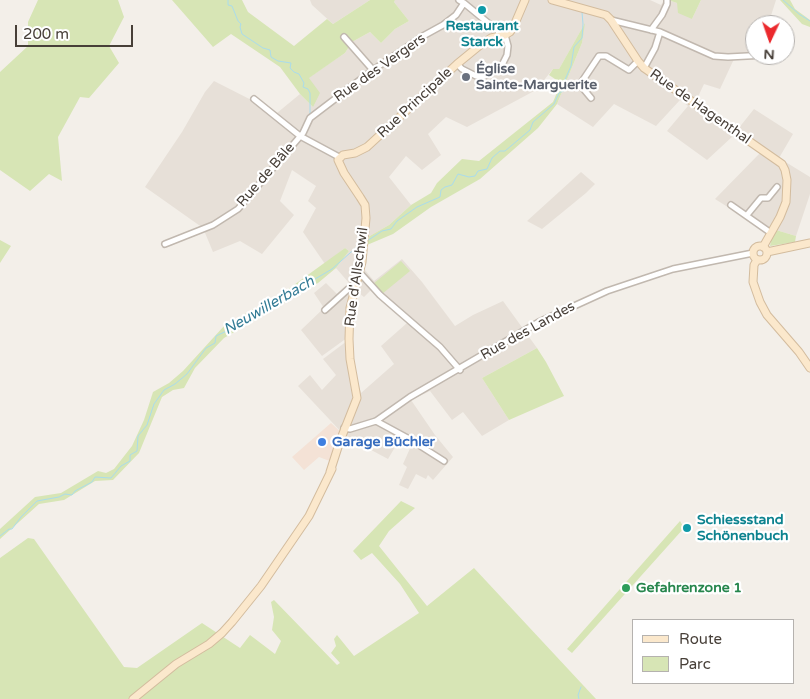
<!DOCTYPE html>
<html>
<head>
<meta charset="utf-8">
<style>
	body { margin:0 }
	#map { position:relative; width:810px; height:699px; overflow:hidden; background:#f3efe9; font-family:"Varela Round",sans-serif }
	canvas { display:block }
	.legend { position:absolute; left:632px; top:619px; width:162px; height:65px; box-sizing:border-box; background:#fff; border:1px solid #b5b2af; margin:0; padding:6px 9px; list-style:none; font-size:15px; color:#473f38 }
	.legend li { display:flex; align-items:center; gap:10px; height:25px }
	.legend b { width:25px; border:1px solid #b5b2af }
	.north { position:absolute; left:745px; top:15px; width:50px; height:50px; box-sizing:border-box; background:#fff; border:1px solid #b5b2af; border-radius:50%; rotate:183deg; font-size:14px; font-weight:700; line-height:20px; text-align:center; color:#473f38 }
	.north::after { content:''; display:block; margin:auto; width:18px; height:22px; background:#eb292d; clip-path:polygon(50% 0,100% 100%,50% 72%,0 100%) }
	.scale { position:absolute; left:15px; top:25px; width:118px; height:22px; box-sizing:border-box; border:2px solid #473f38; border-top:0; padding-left:6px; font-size:15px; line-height:18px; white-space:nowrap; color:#473f38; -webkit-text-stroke:4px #fff; paint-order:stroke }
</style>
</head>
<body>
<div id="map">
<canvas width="810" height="699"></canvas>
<ul class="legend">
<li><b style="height:6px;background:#fbe8cc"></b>Route</li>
<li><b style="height:14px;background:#d7e5b5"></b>Parc</li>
</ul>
<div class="north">N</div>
<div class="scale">200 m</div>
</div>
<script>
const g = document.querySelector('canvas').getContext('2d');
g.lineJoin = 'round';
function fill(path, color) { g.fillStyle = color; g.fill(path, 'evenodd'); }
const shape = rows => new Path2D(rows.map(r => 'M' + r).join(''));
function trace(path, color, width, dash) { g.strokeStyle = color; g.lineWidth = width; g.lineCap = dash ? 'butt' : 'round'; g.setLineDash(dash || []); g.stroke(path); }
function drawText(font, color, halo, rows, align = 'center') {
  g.font = font + ' "Varela Round",sans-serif'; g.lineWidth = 4.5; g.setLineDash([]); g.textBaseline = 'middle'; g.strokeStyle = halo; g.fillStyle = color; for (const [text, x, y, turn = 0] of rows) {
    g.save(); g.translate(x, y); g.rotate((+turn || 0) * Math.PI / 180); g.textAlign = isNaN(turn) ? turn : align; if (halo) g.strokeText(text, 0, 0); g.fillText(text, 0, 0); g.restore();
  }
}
const residential = shape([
	[310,0,370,0,333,24,312,5],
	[395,0,650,0,661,5,664,0,668,0,677,3,692,19,701,0,776,0,768,25,755,25,755,55,775,55,768,58,734,59,720,89,704,84,696,101,738,129,754,109,793,134,779,158,810,177,810,194,796,236,776,230,772,235,715,199,760,153,733,136,707,160,667,131,688,106,680,100,656,126,614,104,593,127,557,104,582,43,584,25,559,69,553,69,536,90,467,127,446,117,428,134,441,155,422,170,406,156,389,177,411,205,389,225,368,237,365,270,374,281,402,259,422,282,455,326,473,315,503,301,537,348,482,378,509,420,482,436,463,412,452,420,430,391,411,400,435,435,453,457,433,480,428,475,426,479,416,474,408,489,399,485,407,467,403,464,412,444,401,437,388,459,345,436,298,386,310,375,322,390,336,375,323,359,351,338,354,366,361,393,394,364,381,346,407,323,371,290,364,297,356,291,351,335,322,356,301,330,324,308,314,293,326,283,337,294,349,283,336,268,349,251,345,248,325,264,303,232,316,208,308,201,316,186,292,170,280,201,294,215,262,254,240,241,213,252,203,228,145,187,182,132,205,92,214,81,277,113,300,94,313,107,308,78,345,53,352,42,370,32,381,43,395,29,409,21,394,2],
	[581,172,595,184,586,193,542,229,527,221]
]);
const commercial = shape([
	[331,423,345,436,335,463,319,457,304,470,292,457]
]);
const green = shape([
	[38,0,118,0,124,17,109,46,119,63,89,98,80,97,58,137,62,181,49,174,30,191,0,170,0,72,28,46,28,22],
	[172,0,242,0,248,12,294,46,327,19,333,24,370,0,395,0,394,2,409,21,395,29,381,43,370,32,352,42,345,53,309,78,320,93,313,107,300,94,280,67,231,34,213,47],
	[668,0,701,0,692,19,678,13,677,3],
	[780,0,790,0,795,9,810,20,810,27,802,24],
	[585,23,582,43,557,104,538,128,480,179,431,207,393,234,367,245,368,237,389,225,411,205,431,193,437,183,462,159,479,161,553,102,561,83,549,75,553,69,559,69],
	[776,230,796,236,795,242,770,246,772,235],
	[0,240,11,246,0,263],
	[345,248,349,251,336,268,318,283,224,338,195,368,184,388,173,390,162,397,139,453,113,480,95,481,64,500,39,504,0,539,0,529,35,497,61,493,98,471,106,473,114,469,132,446,144,420,153,392,169,383,183,371,224,326,287,290],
	[401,261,410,271,382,294,373,284],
	[537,348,546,362,564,396,509,420,482,378],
	[401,501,415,508,389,531,379,546,427,606,474,568,596,699,0,699,0,558,28,538,34,539,124,667,137,668,202,623,240,648,250,635,275,654,281,641,272,630,274,617,271,602,274,600,337,665,340,663,331,653,336,646,334,639,337,635,354,656,419,613,400,584,372,553,361,560,353,551],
	[680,521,684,528,572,653,567,649]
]);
const stream = shape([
	[228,0,228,5,232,6,238,21,241,24,240,27,242,34,263,48,270,50,271,57,278,61,291,63,290,68,294,72,299,74,304,83,303,87,308,89,310,93,310,116],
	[783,0,799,14,810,21],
	[367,241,382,231,391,229,397,221,417,207,440,197,441,190,445,187,452,185,458,174,469,177,475,176,478,171,487,169,492,158,500,151,505,151,530,130,533,122,554,104,559,93,565,90,564,82,571,66,574,47,582,38,583,24,582,12],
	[0,536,9,529,12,529,21,517,37,501,59,497,65,494,72,495,75,491,92,482,95,477,111,478,121,466,130,461,130,455,137,451,138,436,147,425,154,404,164,390,175,384,187,374,206,348,215,343,216,336,248,321,251,317,259,313,266,306,285,300,301,290,310,282,332,269,359,245],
	[579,699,578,695,581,687]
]);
const street = shape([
	[459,0,464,3,498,31,500,36],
	[611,20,660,32,714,56,728,57,766,55],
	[651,30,662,15,667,4,667,0],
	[344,37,373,70],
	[457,64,462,69,476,76,485,76,500,69,507,55,508,46,505,35],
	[644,68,655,48,660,32],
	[591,98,581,86,581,83,599,56,606,56,629,70,638,61],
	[254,99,300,136,339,157],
	[731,205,771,233],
	[747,215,761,198,768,198,777,187],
	[165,244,213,225,238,209,303,133,310,118,373,70,423,36,443,25,456,15,464,3],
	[360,273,380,295,440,347,460,370],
	[325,310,356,282],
	[376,421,411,440,444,461],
	[344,428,350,429,376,421,410,397,539,322,607,291,673,269,753,253]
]);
const secondary = shape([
	[552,0,606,15,611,20,638,61,644,68,782,164,785,170,787,180,786,202,780,217,763,247],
	'753 253a7 7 0 1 1 14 0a7 7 0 1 1-14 0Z',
	[767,252,810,243],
	[757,260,754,265,753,282,760,302,767,315,799,352,810,368],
	[330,472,340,441,357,398,350,359,349,339,350,308,362,262,366,218,365,205,360,197,344,173,338,160,343,155,355,153,367,147,457,64,479,46,491,38,505,35,510,32,513,28,525,0],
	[133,699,176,664,209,644,222,633,232,622,261,586,309,516,332,469]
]);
const markers = [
	[482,10,5,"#0f9aa8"],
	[466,77,5,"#6b7280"],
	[322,442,5,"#3f7fe0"],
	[687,528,5,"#0f9aa8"],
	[626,588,5,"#2e9e5b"]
];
const cultureNames = [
	["Restaurant",482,26],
	["Starck",482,42],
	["Schiessstand",697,520,"left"],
	["Schönenbuch",697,536,"left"]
];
const streetNames = [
	["Rue des Vergers",380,68,-35],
	["Rue Principale",415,103,-43],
	["Rue de Hagenthal",700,107,35],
	["Rue de Bâle",266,175,-49],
	["Rue d'Allschwil",357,277,-82],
	["Rue des Landes",528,331,-29]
];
const worshipNames = [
	["Église",476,69],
	["Sainte-Marguerite",476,85]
];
const shopNames = [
	["Garage Büchler",332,442]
];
const leisureNames = [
	["Gefahrenzone 1",636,588]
];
const waterNames = [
	["Neuwillerbach",269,306,-30]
];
fill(residential, '#e7e0d8');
fill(commercial, '#f4e2d6');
fill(green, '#d7e5b5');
trace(stream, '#aadcec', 1);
trace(street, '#c1b8af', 8);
trace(secondary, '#d3bc9e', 9);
trace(street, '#fff', 5);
trace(secondary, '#fbe8cc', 7);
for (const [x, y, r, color] of markers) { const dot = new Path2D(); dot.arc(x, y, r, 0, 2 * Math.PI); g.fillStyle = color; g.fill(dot); trace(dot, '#fff', 2); }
drawText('bold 14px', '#0d838f', '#fff', cultureNames);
drawText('14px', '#473f38', '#fff', streetNames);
drawText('bold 14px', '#5b616d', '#fff', worshipNames, 'left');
drawText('bold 14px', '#366cbe', '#fff', shopNames, 'left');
drawText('bold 14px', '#27864d', '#fff', leisureNames, 'left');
drawText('italic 15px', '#327b95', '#fff', waterNames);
</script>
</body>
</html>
